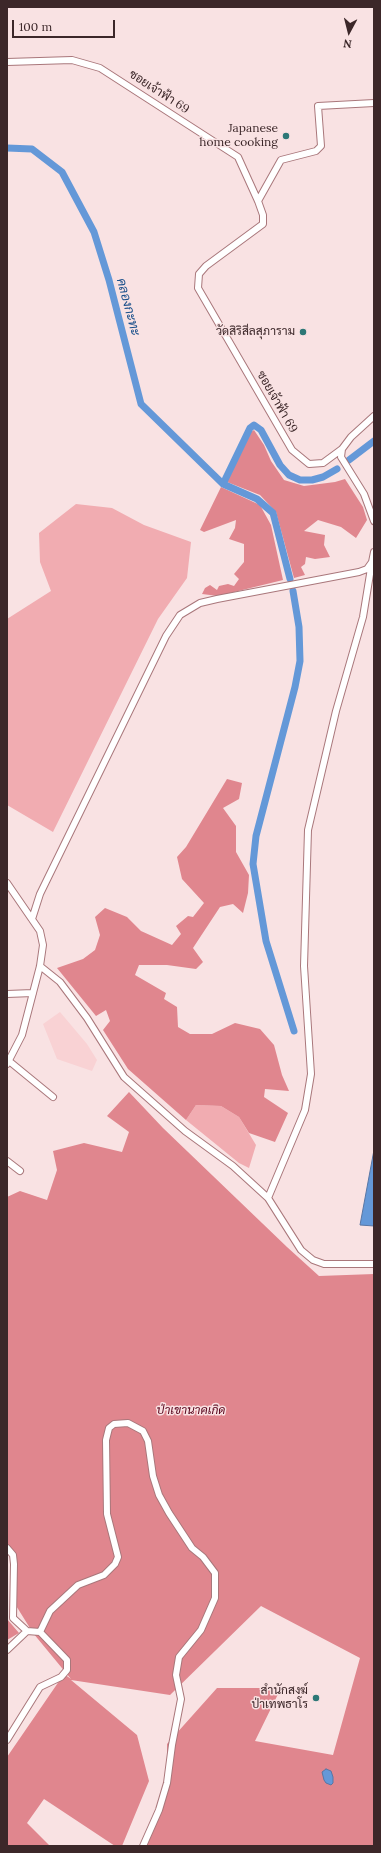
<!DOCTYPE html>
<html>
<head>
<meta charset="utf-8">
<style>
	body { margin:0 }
	#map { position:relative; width:381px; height:1853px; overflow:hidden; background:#f9e2e3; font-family:Lora,serif }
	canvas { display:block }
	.frame { position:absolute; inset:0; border:8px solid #3c2729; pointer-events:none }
	.north { position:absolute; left:329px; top:12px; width:40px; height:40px; -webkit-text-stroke:3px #f9e2e3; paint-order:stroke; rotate:187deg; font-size:11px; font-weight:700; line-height:16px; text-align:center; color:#3c2729 }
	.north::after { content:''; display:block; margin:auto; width:14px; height:18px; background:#3c2729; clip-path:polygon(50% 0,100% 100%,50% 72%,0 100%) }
	.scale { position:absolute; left:12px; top:20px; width:103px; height:18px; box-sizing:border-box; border:2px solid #3c2729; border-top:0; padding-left:5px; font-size:12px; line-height:14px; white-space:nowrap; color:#3c2729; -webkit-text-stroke:3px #f9e2e3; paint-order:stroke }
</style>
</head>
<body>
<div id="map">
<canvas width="381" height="1853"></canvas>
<div class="frame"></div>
<div class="north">N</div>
<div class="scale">100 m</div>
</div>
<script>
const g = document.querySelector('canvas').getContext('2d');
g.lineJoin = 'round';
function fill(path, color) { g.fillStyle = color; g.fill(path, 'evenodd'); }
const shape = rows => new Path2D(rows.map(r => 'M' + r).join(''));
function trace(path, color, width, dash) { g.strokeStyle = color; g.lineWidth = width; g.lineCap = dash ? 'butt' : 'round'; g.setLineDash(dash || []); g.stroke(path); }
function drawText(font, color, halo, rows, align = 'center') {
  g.font = font + ' Lora,Sarabun,serif'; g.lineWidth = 3; g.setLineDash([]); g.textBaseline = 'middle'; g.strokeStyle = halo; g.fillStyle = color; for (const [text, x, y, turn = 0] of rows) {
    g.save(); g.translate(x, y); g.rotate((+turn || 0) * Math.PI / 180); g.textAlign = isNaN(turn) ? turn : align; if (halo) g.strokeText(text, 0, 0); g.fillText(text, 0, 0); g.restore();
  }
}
const built = shape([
	[60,1012,87,1044,97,1060,92,1071,57,1059,43,1024]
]);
const green = shape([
	[76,504,112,508,144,525,191,542,187,578,158,619,53,832,7,805,7,619,51,591,40,562,39,533],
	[196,1105,221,1106,239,1117,256,1145,249,1168,239,1163,186,1120]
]);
const forest = shape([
	[254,430,264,445,271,461,284,480,304,486,335,482,345,479,363,507,367,520,356,538,341,527,318,520,304,531,325,535,324,545,330,557,315,559,306,557,305,564,301,567,305,575,294,578,276,512,260,495,227,482,251,432],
	[221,487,260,505,271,525,283,580,218,596,202,594,205,588,210,585,217,590,219,586,228,584,234,586,239,579,234,574,244,562,244,544,229,539,235,528,236,520,204,532,200,530],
	[227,779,242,783,239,799,223,808,236,826,236,852,249,875,248,893,243,913,233,904,220,907,193,948,203,962,196,969,167,965,139,965,135,975,166,993,164,999,177,1007,178,1027,190,1034,212,1034,235,1023,260,1029,274,1045,282,1075,289,1091,265,1089,264,1097,288,1113,275,1142,249,1133,239,1117,221,1106,196,1105,186,1120,128,1069,103,1030,110,1021,106,1010,96,1016,57,968,83,959,95,950,100,935,95,917,105,908,127,917,141,931,172,945,181,934,176,926,188,916,193,917,204,903,182,879,177,857,186,847],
	[129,1092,163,1128,287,1247,319,1276,374,1274,374,1846,142,1846,167,1783,167,1744,217,1688,281,1688,255,1741,333,1755,360,1658,261,1606,170,1695,71,1680,137,1735,149,1781,122,1846,115,1846,44,1799,27,1823,50,1846,7,1846,7,1757,64,1674,71,1679,33,1633,15,1604,10,1554,7,1553,7,1453,8,1452,7,1451,7,1197,20,1191,47,1200,57,1170,53,1151,84,1143,122,1152,129,1132,107,1116],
	[7,1619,19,1633,7,1640]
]);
const water = shape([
	[374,1150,374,1226,360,1225,374,1150],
	[326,1769,331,1771,333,1777,333,1783,331,1785,326,1783,324,1780,322,1772,326,1769]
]);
const canal = shape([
	[7,148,32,149,62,172,94,232,109,280,141,404,223,484,257,499,273,513,290,579],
	[349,460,374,441],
	[223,484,250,428,254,425,261,430,280,465,289,475,300,480,312,480,323,477,337,469],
	[293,591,299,627,300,661,295,687,256,836,253,864,266,941,294,1031]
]);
const street = shape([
	[7,62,72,60,100,68,238,157,258,201,263,215,263,224,206,266,199,274,198,288,292,450,309,464,323,463,342,449],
	[258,201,281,160,316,151,321,146,318,106,374,103],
	[374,416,351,437,342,449,341,457,364,494,374,521],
	[7,883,40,931,43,945,40,966,22,1035,7,1064],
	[32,919,40,894,166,636,180,615,200,603,217,599,359,572,367,569,372,562,374,552],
	[40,966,60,982,87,1018,124,1077,185,1131,233,1166,268,1198,301,1250,313,1260,324,1264,374,1264],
	[7,994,33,993],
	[9,1061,53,1097],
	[7,1161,20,1171],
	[268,1198,305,1110,311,1074,304,966,308,830,336,711,363,617,372,562],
	[7,1548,13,1555,14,1564,13,1618,27,1631,40,1632,50,1611,78,1585,104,1575,115,1564,118,1557,107,1514,106,1440,109,1428,114,1424,128,1423,143,1431,148,1441,153,1476,159,1495,169,1513,192,1548,203,1557,215,1573,215,1598,201,1630,179,1657,176,1675,181,1699,172,1745,167,1783,159,1810,143,1846],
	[7,1650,27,1631],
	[7,1740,40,1687,61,1677,67,1670,67,1660,40,1632]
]);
const markers = [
	[286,136,4,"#2d7776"],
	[303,332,4,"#2d7776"],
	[316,1698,4,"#2d7776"]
];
const streetNames = [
	["ซอยเจ้าฟ้า 69",159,92,33],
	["ซอยเจ้าฟ้า 69",277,402,60]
];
const poiNames = [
	["Japanese",278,129],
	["home cooking",278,143],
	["วัดสิริสีลสุภาราม",295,332],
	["สำนักสงฆ์",308,1691],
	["ป่าเทพธาโร",308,1705]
];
const parkNames = [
	["ป่าเขานาคเกิด",191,1411]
];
const waterNames = [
	["คลองกะทะ",128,307,75]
];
fill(built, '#f9d2d4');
fill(green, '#f1acb1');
fill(forest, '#e0868e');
fill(water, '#6498d8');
trace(water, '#5876a4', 1);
trace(canal, '#6498d8', 7);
trace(street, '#a9777b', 8);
trace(street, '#fff', 6);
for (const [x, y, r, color] of markers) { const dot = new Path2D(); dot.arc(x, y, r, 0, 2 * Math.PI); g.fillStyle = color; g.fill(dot); trace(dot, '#f9e2e3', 1.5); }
drawText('12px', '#3c2729', '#f9e2e3', streetNames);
drawText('12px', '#3c2729', '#f9e2e3', poiNames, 'right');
drawText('italic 12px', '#560219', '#f9e2e3', parkNames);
drawText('italic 13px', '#1b508b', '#f9e2e3', waterNames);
</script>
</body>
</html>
